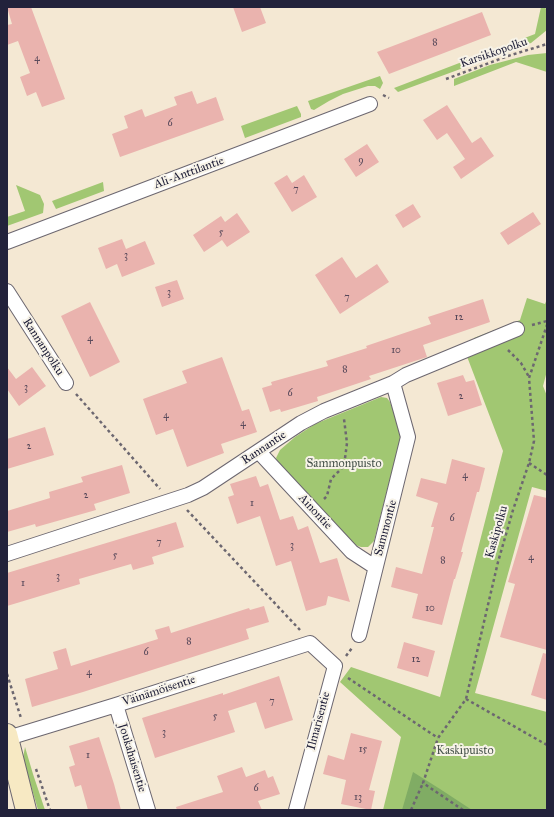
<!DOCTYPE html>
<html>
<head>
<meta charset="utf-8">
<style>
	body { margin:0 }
	#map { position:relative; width:554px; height:817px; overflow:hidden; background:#f4e8d3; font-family:"IM FELL Great Primer",serif }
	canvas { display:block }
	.frame { position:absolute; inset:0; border:8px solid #22223b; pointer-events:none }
</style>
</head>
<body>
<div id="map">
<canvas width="554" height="817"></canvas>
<div class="frame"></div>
</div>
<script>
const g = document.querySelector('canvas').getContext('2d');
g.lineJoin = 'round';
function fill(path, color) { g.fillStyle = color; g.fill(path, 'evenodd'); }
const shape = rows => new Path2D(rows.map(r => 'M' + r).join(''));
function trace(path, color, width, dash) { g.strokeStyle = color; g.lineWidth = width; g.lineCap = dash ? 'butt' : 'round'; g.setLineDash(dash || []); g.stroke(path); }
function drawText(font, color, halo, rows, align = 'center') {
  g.font = font + ' "IM FELL Great Primer",serif'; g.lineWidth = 4; g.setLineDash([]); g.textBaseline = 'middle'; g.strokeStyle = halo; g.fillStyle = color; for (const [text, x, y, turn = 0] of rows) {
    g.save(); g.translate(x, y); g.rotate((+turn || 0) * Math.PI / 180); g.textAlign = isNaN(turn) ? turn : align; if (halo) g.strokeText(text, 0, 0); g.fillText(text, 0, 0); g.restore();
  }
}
const green = shape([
	[541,7,545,7,547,11,547,30,531,43,398,92,394,88,535,34],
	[547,53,547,72,516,62,454,86,454,79,490,65,528,55],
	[380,76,383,83,380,89,375,86,368,86,343,94,329,101,314,110,311,109,308,101],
	[297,106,301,114,301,117,245,138,241,126],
	[103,182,104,191,56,209,52,201],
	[16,185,40,195,44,204,43,213,7,226,7,217,25,211],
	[527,298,545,304,547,299,547,371,543,386,547,396,547,491,532,487,475,693,547,712,547,810,383,810,401,737,340,682,351,667,440,697,503,451,463,346,474,341,474,338,520,320],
	[381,397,387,398,390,402,400,430,400,440,374,541,368,547,361,547,355,545,278,463,276,458,280,450,295,437,315,424],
	[25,747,33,774,45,810,38,810,23,758]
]);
const forest = shape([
	[413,772,440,789,472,810,402,810]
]);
const building = shape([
	[7,7,31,7,65,99,42,107,36,92,27,96,20,77,30,73,18,41,7,45,7,25,12,24],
	[233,7,260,7,266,23,242,32],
	[482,12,491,35,389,74,377,52],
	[192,91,197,104,216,97,224,120,120,157,112,134,128,128,124,116,142,109,145,117,177,105,174,97],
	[447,105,472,143,481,137,494,156,461,179,453,167,465,159,447,133,437,140,423,120],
	[367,144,379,162,356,177,344,159],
	[287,175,292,183,304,175,317,197,292,212,274,183],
	[413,204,421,217,403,228,395,215],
	[533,212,541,224,508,245,500,233],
	[237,213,250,232,227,247,222,240,204,252,193,235,221,216,225,222],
	[122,239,126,249,145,241,155,264,122,277,117,264,106,269,98,248],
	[342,257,356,278,377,264,389,282,340,314,315,275],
	[177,280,184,299,162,307,155,287],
	[483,299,490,322,423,345,427,357,369,376,371,379,317,397,318,401,281,412,280,409,270,412,262,388,272,385,271,382,328,366,326,361,367,348,366,346,431,324,428,317],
	[90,302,120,362,90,377,61,316],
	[222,357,242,411,249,409,257,432,221,444,224,453,187,467,173,429,156,435,143,399,187,383,182,371],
	[7,367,16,379,32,367,46,386,19,406,7,389],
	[463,375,466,382,474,380,482,405,448,416,437,383],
	[45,427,54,455,7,469,7,439],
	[452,459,485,468,479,492,477,492,461,552,463,552,455,579,454,579,442,625,412,618,418,594,391,587,396,567,422,574,434,527,431,527,438,503,416,496,421,478,446,484],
	[122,465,130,493,94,504,96,510,36,527,35,524,7,532,7,511,50,498,49,492,83,482,81,477],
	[256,476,260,487,268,484,280,520,293,516,298,530,308,526,320,563,337,558,350,602,328,596,326,605,306,611,291,561,276,566,260,516,237,524,228,497,234,495,230,484],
	[534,495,547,498,547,650,500,637,515,584,508,582],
	[176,522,184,547,152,557,154,564,133,570,131,564,79,579,80,584,7,606,7,573],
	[264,606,269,622,246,629,249,639,83,692,32,707,25,679,58,669,53,652,66,648,71,666,158,639,155,630,169,626,171,633,249,608,250,610],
	[404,642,435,651,428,677,397,668],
	[543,653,547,654,547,700,531,695],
	[279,676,293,720,265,729,256,702,228,711,235,732,155,758,142,718,223,693,223,695],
	[351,733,382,741,369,790,375,791,371,810,341,804,346,780,323,774,328,755,344,760],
	[99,737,114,784,121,810,88,810,81,785,75,787,69,767,75,765,69,746],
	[242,767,246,777,265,770,268,778,273,776,280,794,258,801,262,810,177,810,176,807,223,792,217,776]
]);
const path = shape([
	[446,79,508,56,547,44],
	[383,95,389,98],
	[532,325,547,321],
	[508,350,521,363,529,377],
	[76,394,160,489],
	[529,463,547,475],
	[324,499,327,496,331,479,344,466,347,443,344,419],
	[187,510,300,630],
	[346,656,352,648],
	[7,674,21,718],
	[348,678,438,738],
	[466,699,547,745],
	[36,769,50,810],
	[411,810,423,783],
	[463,810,423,783,438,738,466,699,498,562,513,510,529,463,534,441,529,378,547,325]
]);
const street = shape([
	[7,242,370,104],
	[7,291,66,383],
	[259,452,352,552,375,567],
	[7,554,188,495,203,488,301,423,324,411,393,383,406,375,517,329],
	[359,635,408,437,393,383],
	[116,705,148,810],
	[8,738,116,705,310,643,335,666,296,810]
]);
const secondary = shape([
	[7,734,26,810]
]);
const numberNames = [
	["8",435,43],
	["4",37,59],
	["6",170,124],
	["9",361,161],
	["7",296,190],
	["5",221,233],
	["3",126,256],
	["3",169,293],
	["7",347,298],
	["12",459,318],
	["4",90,339],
	["10",396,351],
	["8",345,370],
	["3",26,388],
	["6",290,394],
	["2",461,397],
	["4",166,416],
	["4",243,424],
	["2",29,447],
	["4",465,476],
	["2",86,496],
	["1",252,504],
	["6",452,519],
	["7",159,543],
	["3",292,546],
	["5",115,556],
	["4",531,558],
	["8",443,561],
	["3",58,577],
	["1",23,584],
	["10",430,609],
	["8",189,642],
	["6",146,653],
	["12",416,660],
	["4",89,673],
	["7",272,702],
	["5",215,717],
	["3",164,733],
	["15",363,750],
	["1",88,756],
	["6",256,789],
	["13",358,798]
];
const streetNames = [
	["Karsikkopolku",494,53,-19],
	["Ali-Anttilantie",189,173,-20],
	["Rannanpolku",43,347,57],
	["Rannantie",264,448,-34],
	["Ainontie",315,512,47],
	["Sammontie",386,528,-75],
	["Kaskipolku",497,532,-74],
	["Väinämöisentie",159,691,-18],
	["Ilmarisentie",319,721,-75],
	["Joukahaisentie",132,758,73]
];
const parkNames = [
	["Sammonpuisto",344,464],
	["Kaskipuisto",465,751]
];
fill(green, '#a1c772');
fill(forest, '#80ac64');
fill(building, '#eab3ae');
trace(street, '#6c6770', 16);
trace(secondary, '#6c6770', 22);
trace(path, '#6c6770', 2.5, [3, 3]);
trace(street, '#fff', 14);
trace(secondary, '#f7e9c3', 20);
drawText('10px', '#544658', null, numberNames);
drawText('12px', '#22223b', '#f7f3e8', streetNames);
drawText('12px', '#48544c', '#f7f3e8', parkNames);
</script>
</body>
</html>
